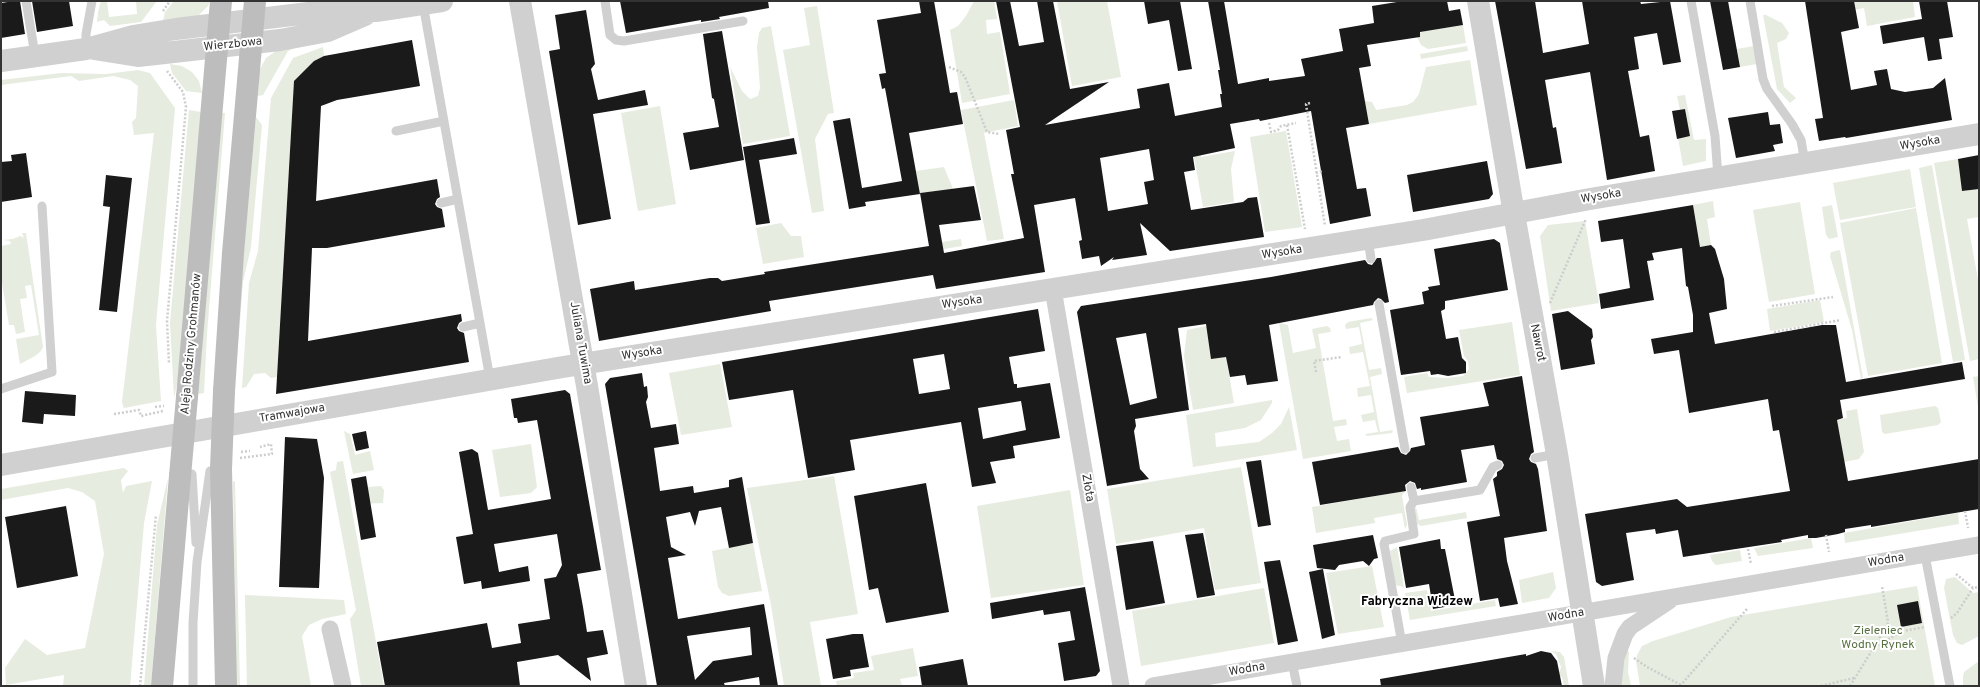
<!DOCTYPE html>
<html>
<head>
<meta charset="utf-8">
<style>
	body { margin:0 }
	#map { position:relative; width:1980px; height:687px; overflow:hidden; background:#fff; font-family:Overpass,sans-serif }
	canvas { display:block }
	.frame { position:absolute; inset:0; border:2px solid #333; pointer-events:none }
</style>
</head>
<body>
<div id="map">
<canvas width="1980" height="687"></canvas>
<div class="frame"></div>
</div>
<script>
const g = document.querySelector('canvas').getContext('2d');
g.lineJoin = 'round';
function fill(path, color) { g.fillStyle = color; g.fill(path, 'evenodd'); }
const shape = rows => new Path2D(rows.map(r => 'M' + r).join(''));
function trace(path, color, width, dash) { g.strokeStyle = color; g.lineWidth = width; g.lineCap = dash ? 'butt' : 'round'; g.setLineDash(dash || []); g.stroke(path); }
function drawText(font, color, halo, rows, align = 'center') {
  g.font = font + ' Overpass,sans-serif'; g.lineWidth = 4; g.setLineDash([]); g.textBaseline = 'middle'; g.strokeStyle = halo; g.fillStyle = color; for (const [text, x, y, turn = 0] of rows) {
    g.save(); g.translate(x, y); g.rotate((+turn || 0) * Math.PI / 180); g.textAlign = isNaN(turn) ? turn : align; if (halo) g.strokeText(text, 0, 0); g.fillText(text, 0, 0); g.restore();
  }
}
const green = shape([
	[101,1,107,1,109,17,137,14,136,1,157,1,141,22,110,26,104,20,97,22,98,12],
	[174,1,210,1,208,6,198,16,163,21,165,12],
	[974,1,994,1,997,19,986,20,987,34,1000,32,1010,94,962,103,950,30,958,26,966,16],
	[1057,1,1107,1,1121,77,1072,86],
	[1822,1,1913,1,1915,17,1867,26,1864,8,1824,15],
	[817,6,834,113,828,114,815,139,824,211,812,213,783,50,810,45,804,8],
	[1763,15,1766,15,1782,23,1789,33,1786,39,1777,43,1784,87,1796,98,1790,103,1777,89],
	[1463,25,1466,43,1428,49,1421,45,1417,37,1420,37,1420,33,1424,31],
	[771,26,790,136,743,144,730,67,742,91,750,99,758,96,760,88,757,47,759,33,762,28],
	[304,44,288,51,263,95,258,96,259,71,266,58,276,51],
	[1467,46,1468,51,1421,59,1420,54],
	[1754,46,1757,64,1740,67,1737,49],
	[323,47,324,56,314,61,294,82,277,377,271,378,265,373,254,374,246,387,242,388,249,283,258,251,271,98,293,58],
	[1470,60,1477,105,1369,124,1365,101,1372,102,1376,110,1407,105,1413,102,1419,94,1426,67],
	[170,64,182,66,192,72,199,81,202,93,186,91,172,73],
	[138,70,150,73,175,108,156,325,161,401,124,408,122,402,154,133,134,135,132,122,136,118,138,86,130,80,113,76,79,81,71,76,1,85,1,80,61,73,106,74],
	[1685,95,1694,140,1706,139,1706,161,1683,166,1678,138,1690,136,1685,109,1680,110,1677,96],
	[1014,100,1018,126,984,133,1004,239,987,241,961,110],
	[660,106,676,204,638,211,621,113],
	[189,110,201,112,178,379,174,398,170,323],
	[222,113,225,113,207,334,204,393,198,394],
	[256,117,262,125,251,247,243,282,236,370,241,281],
	[1286,131,1302,227,1265,232,1250,137],
	[1197,132,1201,157,1235,151,1231,169,1234,202,1203,207,1190,134],
	[1958,159,1963,191,1977,189,1979,193,1979,217,1967,219,1979,285,1979,359,1970,361,1934,163],
	[1932,165,1965,360,1953,362,1919,168],
	[944,167,953,189,920,193,916,171],
	[1910,169,1916,207,1840,220,1833,183],
	[1713,201,1715,217,1707,219,1711,245,1700,247,1693,205],
	[1800,202,1815,294,1769,302,1753,210],
	[1832,205,1838,237,1829,239,1826,235,1822,207],
	[1916,208,1942,363,1868,376,1840,223],
	[1585,221,1599,303,1551,311,1540,236,1548,225],
	[781,223,791,236,801,236,804,257,763,264,756,228],
	[22,233,26,233,43,347,41,351,35,356,20,364,16,339,39,335,31,285,25,286,27,298,20,299,25,332,16,334,14,325,9,325,1,277,1,246,11,244,10,241,3,240,13,239,20,236,24,238],
	[961,239,962,246,944,249,941,253,942,242],
	[1840,250,1863,378,1861,379,1852,330,1830,256,1831,252],
	[1820,300,1824,322,1770,331,1767,309],
	[1371,318,1373,320,1360,323,1369,370,1381,368,1382,374,1370,377,1380,432,1393,430,1392,433,1367,436,1365,434,1378,432,1375,420,1363,422,1361,415,1374,412,1371,395,1358,397,1357,388,1370,386,1363,352,1350,354,1349,347,1362,344,1359,327,1346,329,1345,325,1348,322],
	[1512,322,1520,375,1407,393,1404,377,1427,373,1429,377,1447,378,1463,376,1469,369,1468,361,1464,356,1459,330],
	[1279,323,1288,325,1293,353,1316,348,1312,329,1327,326,1330,328,1331,332,1318,334,1333,421,1346,419,1347,425,1334,427,1337,441,1349,439,1351,451,1303,459],
	[1206,326,1226,357,1234,403,1193,410,1184,356,1187,330],
	[720,364,732,427,681,435,669,373],
	[1979,376,1979,413,1973,377],
	[1272,400,1272,403,1261,420,1245,428,1215,433,1216,447,1259,442,1272,433,1281,424,1289,407,1297,450,1193,467,1186,415],
	[1935,406,1938,408,1941,422,1938,425,1885,434,1882,432,1880,415],
	[1857,409,1864,452,1859,459,1844,462,1837,420,1847,418,1846,411],
	[344,431,350,434,355,455,370,451,374,470,353,474],
	[531,444,537,487,531,493,500,497,492,450],
	[343,461,384,686,361,686,350,619,356,610,330,472,336,470,337,462],
	[1241,467,1261,583,1215,590,1204,528,1116,544,1107,489],
	[124,468,128,471,121,480,123,493,126,486,152,481,144,523,130,686,63,686,64,675,6,685,5,668,25,639,47,655,85,648,104,554,95,501,82,492,68,488,1,500,1,489],
	[834,476,858,614,810,622,821,686,784,686,771,605,747,488],
	[168,478,151,686,144,686,157,525],
	[233,481,235,482,240,686,236,686],
	[381,486,384,490,383,503,359,504,355,488],
	[1070,490,1084,585,991,598,977,506],
	[1405,491,1402,496,1407,525,1405,529,1402,513,1374,518,1375,523,1316,533,1312,507],
	[1416,507,1419,520,1466,512,1467,518,1421,526,1417,524,1414,510],
	[1958,513,1959,524,1845,543,1844,533],
	[1811,538,1813,548,1758,556,1754,548],
	[753,543,762,591,729,596,722,593,718,587,712,551],
	[1397,547,1404,587,1395,585,1390,551],
	[1740,550,1742,561,1716,565,1712,561,1710,555],
	[1372,566,1384,627,1338,634,1326,573],
	[1553,572,1556,588,1549,598,1522,603,1519,580],
	[1955,577,1973,593,1979,592,1979,636,1962,645,1957,643,1953,635,1944,588,1946,579],
	[1917,586,1935,686,1640,686,1636,661,1637,655,1642,646,1653,641,1731,617],
	[1264,588,1274,643,1141,666,1132,611],
	[1427,590,1431,611,1495,600,1496,606,1410,620,1405,593],
	[245,595,344,600,346,614,322,619,309,625,302,636,311,686,247,686],
	[913,648,918,676,900,679,902,686,837,686,836,681,854,678,853,673,874,670,871,656],
	[1623,648,1629,652,1628,672,1631,686,1622,686,1621,668],
	[1551,651,1560,652,1564,657,1569,686,1564,686,1562,677,1558,677,1561,667,1556,654],
	[1979,661,1979,686,1963,686,1963,677,1964,672]
]);
const building = shape([
	[14,1,20,1,25,34,1,38,1,3],
	[32,1,69,1,73,26,37,32],
	[620,1,768,1,769,8,719,17,720,19,701,22,701,20,626,33],
	[919,1,934,1,950,93,957,92,963,124,909,133,920,194,865,202,866,206,849,209,833,121,850,118,862,188,902,181,885,88,882,89,879,74,886,73,877,20,921,13],
	[996,1,1010,1,1019,46,1044,42,1037,1,1053,1,1070,89,1109,82,1045,125,1140,108,1137,89,1169,83,1175,116,1222,107,1220,94,1222,94,1218,70,1220,70,1208,1,1224,1,1238,84,1269,78,1269,81,1305,76,1301,59,1343,51,1339,29,1374,23,1372,6,1403,1,1447,1,1449,11,1460,9,1463,25,1420,32,1420,37,1367,45,1371,66,1359,68,1369,124,1346,128,1357,189,1366,188,1371,216,1330,224,1311,111,1260,121,1259,119,1230,124,1235,148,1193,157,1195,170,1184,172,1191,210,1243,202,1248,198,1257,197,1264,237,1170,251,1140,223,1147,255,1112,260,1114,257,1101,266,1099,256,1082,259,1079,241,1082,240,1075,198,1034,205,1045,272,936,289,933,275,769,301,771,311,599,341,590,289,634,281,635,290,710,278,718,278,722,281,765,274,764,272,929,246,920,193,974,186,981,220,939,225,944,253,1024,238,1011,174,1014,174,1006,130,1020,127],
	[1149,149,1154,180,1144,182,1148,204,1108,211,1100,158],
	[1144,1,1180,1,1192,69,1178,71,1169,20,1148,24],
	[1495,1,1535,1,1543,53,1589,44,1582,1,1640,1,1641,4,1670,1,1681,62,1663,65,1657,33,1634,37,1639,69,1628,71,1640,137,1649,135,1655,171,1607,180,1590,72,1545,80,1553,128,1556,127,1562,163,1526,169],
	[1710,1,1728,1,1740,67,1723,70],
	[1805,1,1854,1,1859,28,1841,32,1851,90,1877,85,1874,71,1887,69,1891,89,1905,92,1933,88,1945,78,1952,120,1846,138,1845,137,1819,141,1815,119,1823,118],
	[1919,1,1947,1,1953,37,1939,39,1942,59,1928,61,1924,37,1883,44,1880,26,1922,19],
	[586,10,595,64,591,69,598,100,645,90,648,105,593,114,611,219,578,225,549,51,560,49,555,15],
	[722,31,744,160,690,170,683,133,719,127,714,99,712,98,703,34],
	[412,40,420,86,337,100,321,106,316,201,437,179,440,197,437,199,435,204,437,207,442,209,445,227,327,248,312,248,308,341,461,314,462,321,459,323,457,328,459,331,464,333,469,362,276,394,294,81,314,61,324,56],
	[1685,109,1690,136,1677,139,1672,111],
	[1768,112,1770,125,1780,124,1783,143,1773,145,1775,151,1736,158,1728,118],
	[794,138,797,154,759,160,770,223,756,225,743,147],
	[26,153,32,197,1,202,1,162,12,161,11,155],
	[1979,155,1979,189,1962,191,1958,159],
	[1487,161,1493,194,1489,199,1413,212,1407,175],
	[106,175,132,178,117,312,99,310,110,207,103,206],
	[1693,205,1700,247,1711,245,1715,249,1724,279,1727,309,1709,313,1715,344,1822,325,1836,325,1846,382,1962,362,1965,379,1840,400,1843,418,1837,420,1848,481,1979,459,1979,509,1871,527,1871,525,1845,529,1845,532,1838,534,1816,538,1808,538,1808,535,1781,540,1782,542,1683,557,1678,530,1656,534,1655,529,1626,533,1634,580,1602,586,1596,582,1585,514,1677,499,1687,507,1790,491,1779,430,1773,431,1768,399,1689,413,1679,350,1654,354,1651,339,1693,332,1693,315,1688,287,1686,286,1682,248,1652,253,1654,260,1647,261,1654,300,1601,309,1599,294,1630,288,1623,239,1601,242,1598,221],
	[1494,239,1500,243,1508,290,1445,301,1445,309,1441,311,1446,339,1458,337,1462,358,1466,362,1466,373,1448,376,1438,374,1431,375,1430,371,1401,375,1390,310,1424,304,1422,292,1429,290,1428,287,1440,285,1434,249],
	[1377,258,1381,258,1389,302,1385,303,1381,299,1378,298,1374,302,1373,305,1269,325,1278,381,1247,385,1245,375,1230,377,1226,357,1211,359,1206,324,1178,328,1189,410,1135,419,1136,426,1134,431,1140,469,1149,479,1107,486,1077,312,1081,306,1271,277,1365,260,1368,264,1372,265],
	[1146,333,1157,398,1130,405,1116,338],
	[1038,309,1045,351,1009,357,1014,384,1017,384,1017,388,1050,383,1060,438,1013,446,1015,458,990,462,996,483,972,487,961,422,850,440,855,470,808,478,793,390,729,400,722,362],
	[944,354,950,389,919,394,913,359],
	[1021,401,1026,430,983,439,978,408],
	[1568,311,1592,329,1593,337,1591,340,1595,364,1561,370,1552,314],
	[642,373,644,387,647,386,648,397,646,402,651,428,676,424,679,444,654,448,660,491,693,486,694,493,729,487,729,480,742,477,753,543,729,548,721,507,699,511,695,526,690,512,666,517,671,547,686,555,668,558,678,619,764,604,778,686,760,686,759,677,724,683,725,686,657,686,605,384,610,378],
	[750,627,752,655,713,661,695,680,687,636],
	[1522,376,1534,452,1531,454,1529,459,1531,462,1536,464,1538,469,1547,531,1504,538,1507,561,1518,604,1500,607,1498,598,1480,601,1467,522,1500,516,1493,479,1497,476,1497,472,1502,469,1504,465,1502,461,1497,459,1494,445,1461,450,1467,482,1421,490,1421,488,1417,489,1415,483,1410,481,1405,485,1406,491,1320,505,1312,462,1398,447,1401,453,1406,455,1410,451,1411,448,1425,445,1420,417,1489,406,1483,383],
	[565,390,570,394,601,570,577,574,583,607,587,632,603,630,608,654,587,658,591,681,558,655,517,662,520,686,385,686,377,642,487,623,492,648,521,643,518,624,550,619,544,579,556,577,562,565,557,534,494,544,499,572,528,566,530,581,482,589,481,581,464,584,456,537,473,534,459,452,472,449,478,453,488,510,551,499,537,420,518,423,517,418,514,418,511,399],
	[25,391,76,395,75,416,44,414,43,424,22,422],
	[366,431,369,448,356,451,352,434],
	[285,437,317,439,324,478,319,588,279,587],
	[1261,460,1271,525,1258,527,1246,462],
	[366,476,376,537,361,540,351,479],
	[926,483,949,612,886,623,878,588,869,590,854,496],
	[66,506,78,576,17,588,5,517],
	[1203,533,1215,595,1197,598,1185,535],
	[1373,535,1378,558,1374,559,1369,566,1363,561,1339,565,1335,570,1317,568,1313,545],
	[1440,539,1441,549,1445,549,1456,605,1433,609,1429,584,1406,588,1399,547],
	[1153,541,1165,603,1126,610,1116,546],
	[1280,560,1298,641,1278,645,1264,562],
	[1323,569,1335,635,1322,639,1309,572],
	[1085,587,1100,671,1096,676,1064,681,1058,643,1075,640,1070,611,1044,615,1043,610,992,619,990,603],
	[1918,601,1922,623,1901,627,1897,605],
	[853,634,863,634,869,667,850,670,851,676,833,679,826,639],
	[1541,651,1551,653,1557,661,1562,686,1381,686,1380,679,1526,654,1526,656],
	[963,659,968,686,922,686,919,667]
]);
const path = shape([
	[163,11,170,1],
	[949,67,961,72,965,77,987,132,999,134],
	[167,71,183,92,186,107,167,321,169,363],
	[1310,103,1306,104,1325,226],
	[1269,123,1271,132,1278,130,1281,126,1296,123],
	[1287,125,1305,229],
	[1316,173,1322,171],
	[1550,303,1586,219],
	[1772,306,1833,297],
	[1774,332,1841,320],
	[1316,372,1314,361,1342,357],
	[241,452,250,451],
	[240,458,272,454,271,444,260,447],
	[1965,511,1968,528],
	[1826,535,1829,552],
	[1748,549,1751,564],
	[1956,574,1973,588,1979,587],
	[1951,618,1957,613,1973,588],
	[1874,647,1903,631,1925,627],
	[1634,658,1647,667,1681,685],
	[140,686,156,515],
	[1680,686,1747,609],
	[1821,686,1854,678],
	[1850,686,1887,626,1888,622,1882,586]
]);
const service = shape([
	[26,1,35,55],
	[605,1,610,35,616,40,624,41,743,21],
	[1691,1,1715,136,1718,177],
	[1750,1,1763,79,1767,89,1792,124,1801,140,1805,163],
	[423,4,490,379],
	[86,49,86,34,92,1],
	[396,131,444,121],
	[441,203,458,199],
	[1368,239,1371,259],
	[1379,304,1405,449],
	[463,327,480,323],
	[1,389,52,372,42,206],
	[1535,458,1557,454],
	[192,474,196,543],
	[1411,487,1414,501],
	[1925,555,1950,686],
	[1402,644,1384,544,1385,541,1414,534,1410,507,1414,501,1480,490,1493,467,1498,465],
	[1292,662,1297,686],
	[193,686,193,623,197,562,210,471]
]);
const minor = shape([
	[1053,289,1121,686],
	[330,629,343,686],
	[1153,686,1979,545],
	[1613,686,1616,658,1625,634,1630,627,1669,601]
]);
const tertiary = shape([
	[520,1,587,386,636,686],
	[1478,1,1514,214,1557,454,1594,686],
	[94,49,138,56,280,40,328,31,365,15],
	[1,61,86,49,133,36,176,29,317,12,376,11,442,1],
	[1,465,563,367,1423,230,1590,199,1979,134]
]);
const secondary = shape([
	[224,391,233,253,255,1],
	[187,397,221,1],
	[221,469,226,686],
	[162,686,180,476]
]);
const pathBridge = shape([
	[155,407,164,406],
	[114,414,139,410,141,416,163,411]
]);
const secondaryBridge = shape([
	[221,469,224,391],
	[180,476,187,397]
]);
const streetNames = [
	["Wierzbowa",233,45,-6],
	["Wysoka",1920,144,-10],
	["Wysoka",1601,197,-10],
	["Wysoka",1282,253,-9],
	["Wysoka",962,303,-8],
	["Juliana Tuwima",580,343,80],
	["Nawrot",1537,343,78],
	["Aleja Rodziny Grohmanów",192,344,-85],
	["Wysoka",642,354,-9],
	["Tramwajowa",292,414,-10],
	["Złota",1087,488,80],
	["Wodna",1886,561,-10],
	["Wodna",1566,616,-10],
	["Wodna",1247,670,-10]
];
const parkNames = [
	["Zieleniec",1878,632],
	["Wodny Rynek",1878,646]
];
const neighbourhoodNames = [
	["Fabryczna Widzew",1417,602]
];
fill(green, '#e6ecdf');
fill(building, '#1a1a1a');
trace(path, '#cdcdcd', 2.5, [2, 2]);
trace(service, '#d0d0d0', 9);
trace(minor, '#d0d0d0', 17);
trace(tertiary, '#d0d0d0', 22);
trace(secondary, '#bdbdbd', 22);
trace(pathBridge, '#cdcdcd', 2.5, [2, 2]);
trace(secondaryBridge, '#bdbdbd', 22);
drawText('12px', '#333', '#fff', streetNames);
drawText('12px', '#56703f', '#fff', parkNames);
drawText('bold 13px', '#000', '#fff', neighbourhoodNames);
</script>
</body>
</html>
